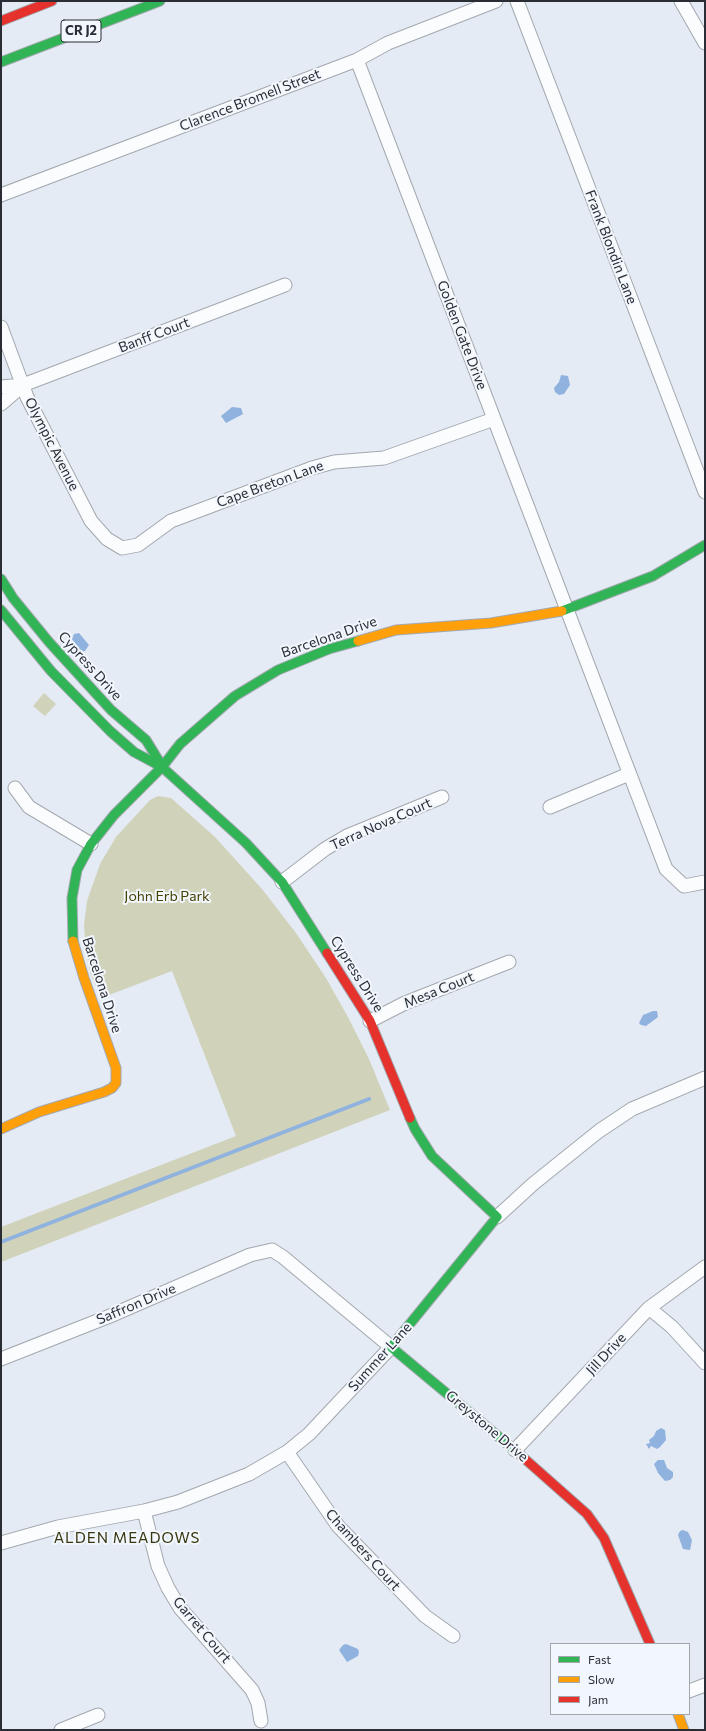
<!DOCTYPE html>
<html>
<head>
<meta charset="utf-8">
<style>
	body { margin:0 }
	#map { position:relative; width:706px; height:1731px; overflow:hidden; background:#e4ebf4; font-family:Commissioner,sans-serif }
	canvas { display:block }
	.frame { position:absolute; inset:0; border:2px solid #2a2e34; pointer-events:none }
	.legend { position:absolute; left:550px; top:1643px; width:140px; height:72px; box-sizing:border-box; background:#f2f6fd; border:1px solid #a2a6ad; margin:0; padding:5px 7px; list-style:none; font-size:12px; color:#2a2e34 }
	.legend li { display:flex; align-items:center; gap:8px; height:20px }
	.legend b { width:20px; border:1px solid #a2a6ad }
</style>
</head>
<body>
<div id="map">
<canvas width="706" height="1731"></canvas>
<div class="frame"></div>
<ul class="legend">
<li><b style="height:5px;background:#30b455"></b>Fast</li>
<li><b style="height:5px;background:#ff9f0a"></b>Slow</li>
<li><b style="height:5px;background:#e5322d"></b>Jam</li>
</ul>
</div>
<script>
const g = document.querySelector('canvas').getContext('2d');
g.lineJoin = 'round';
function fill(path, color) { g.fillStyle = color; g.fill(path, 'evenodd'); }
const shape = rows => new Path2D(rows.map(r => 'M' + r).join(''));
function trace(path, color, width, dash) { g.strokeStyle = color; g.lineWidth = width; g.lineCap = dash ? 'butt' : 'round'; g.setLineDash(dash || []); g.stroke(path); }
function drawText(font, color, halo, rows, align = 'center') {
  g.font = font + ' Commissioner,sans-serif'; g.lineWidth = 4; g.setLineDash([]); g.textBaseline = 'middle'; g.strokeStyle = halo; g.fillStyle = color; for (const [text, x, y, turn = 0] of rows) {
    g.save(); g.translate(x, y); g.rotate((+turn || 0) * Math.PI / 180); g.textAlign = isNaN(turn) ? turn : align; if (halo) g.strokeText(text, 0, 0); g.fillText(text, 0, 0); g.restore();
  }
}
const green = shape([
	[44,693,56,704,45,716,33,706],
	[158,796,171,798,215,837,262,889,296,933,326,978,349,1019,369,1059,390,1110,1,1262,1,1227,236,1136,172,971,101,998,91,975,86,952,84,925,87,901,100,864,116,837,150,800]
]);
const water = shape([
	[561,375,568,376,570,385,564,394,559,395,555,392,554,388,559,382],
	[232,407,241,408,243,414,226,423,221,416],
	[79,633,89,645,85,651,81,652,72,639,74,634],
	[653,1011,657,1011,658,1017,646,1026,641,1025,639,1023,643,1015],
	[661,1428,665,1430,666,1440,660,1447,657,1449,651,1446,649,1449,646,1444,650,1443,649,1440,654,1436,656,1431],
	[658,1460,664,1460,667,1468,673,1472,673,1477,670,1480,665,1481,658,1473,654,1464],
	[683,1530,688,1532,692,1540,690,1550,683,1549,678,1535,680,1531],
	[346,1644,358,1649,359,1652,358,1656,347,1662,339,1650,343,1645]
]);
const stream = shape([
	[1,1242,369,1099]
]);
const street = shape([
	[517,1,705,492],
	[681,1,705,43],
	[357,60,666,869,684,886,705,882],
	[1,195,357,60,388,43,496,1],
	[1,327,27,397,91,521,107,539,122,548,138,545,171,521,312,468,334,462,384,458,494,419],
	[1,387,23,385,285,285],
	[1,404,23,385],
	[15,788,29,807,91,844],
	[550,807,629,774],
	[282,882,325,849,347,836,442,797],
	[370,1021,405,1003,509,962],
	[497,1217,533,1184,599,1131,632,1109,705,1078],
	[649,1308,672,1327,705,1363],
	[1,1359,110,1316,250,1255,272,1250,283,1257,391,1347,309,1434,287,1452,249,1474,178,1502,144,1511,58,1527,1,1543],
	[515,1450,649,1308,705,1267],
	[287,1452,338,1526,425,1616,453,1636],
	[144,1511,158,1566,168,1588,180,1608,252,1690,258,1703,261,1721],
	[689,1691,705,1685],
	[61,1730,98,1715]
]);
const fast = shape([
	[1,62,160,1],
	[1,579,13,598,49,642,111,710,146,740,162,766],
	[1,610,51,671,110,731,134,752,162,767,246,843,282,882,327,953],
	[562,611,653,576,705,545],
	[73,941,72,898,77,870,91,844,114,815,162,767,180,744,235,696,278,670,329,649,358,641],
	[410,1118,415,1129,432,1156,497,1217,391,1347,517,1452]
]);
const slow = shape([
	[358,641,396,630,491,623,562,611],
	[1,1129,39,1112,104,1092,112,1088,116,1083,116,1068,84,978,73,941],
	[678,1714,684,1730]
]);
const jam = shape([
	[1,21,52,1],
	[327,953,370,1021,410,1118],
	[517,1452,587,1514,604,1538,650,1644]
]);
const shields = [
	[81,31,40]
];
const shieldNames = [
	["CR J2",81,31]
];
const streetNames = [
	["Clarence Bromell Street",250,100,-21],
	["Frank Blondin Lane",611,247,69],
	["Banff Court",154,335,-21],
	["Golden Gate Drive",462,335,69],
	["Olympic Avenue",52,444,63],
	["Cape Breton Lane",270,484,-20],
	["Barcelona Drive",329,637,-19],
	["Cypress Drive",90,666,48],
	["Terra Nova Court",381,824,-24],
	["Cypress Drive",357,974,58],
	["Barcelona Drive",102,985,72],
	["Mesa Court",439,990,-22],
	["Saffron Drive",136,1304,-23],
	["Jill Drive",606,1354,-47],
	["Summer Lane",380,1357,-48],
	["Greystone Drive",487,1426,40],
	["Chambers Court",363,1550,48],
	["Garret Court",202,1630,50]
];
const parkNames = [
	["John Erb Park",167,896]
];
const neighbourhoodNames = [
	["ALDEN MEADOWS",127,1538]
];
fill(green, '#d0d2ba');
fill(water, '#90b2de');
trace(stream, '#90b2de', 4);
trace(street, '#a3a8af', 15);
trace(fast, '#a3a8af', 11);
trace(slow, '#a3a8af', 11);
trace(jam, '#a3a8af', 11);
trace(street, '#fbfcfd', 13);
trace(fast, '#30b455', 9);
trace(slow, '#ff9f0a', 9);
trace(jam, '#e5322d', 9);
for (const [x, y, w] of shields) { const box = new Path2D(); box.roundRect(x - w / 2, y - 11, w, 22, 3); g.fillStyle = '#f2f6fd'; g.fill(box); trace(box, '#2a2e34', 1); }
drawText('bold 13px', '#2a2e34', null, shieldNames);
drawText('14px', '#2a2e34', '#f2f6fd', streetNames);
drawText('14px', '#444100', '#f2f6fd', parkNames);
g.letterSpacing = '1px';
drawText('15px', '#38360c', '#f2f6fd', neighbourhoodNames);
g.letterSpacing = '0px';
</script>
</body>
</html>
